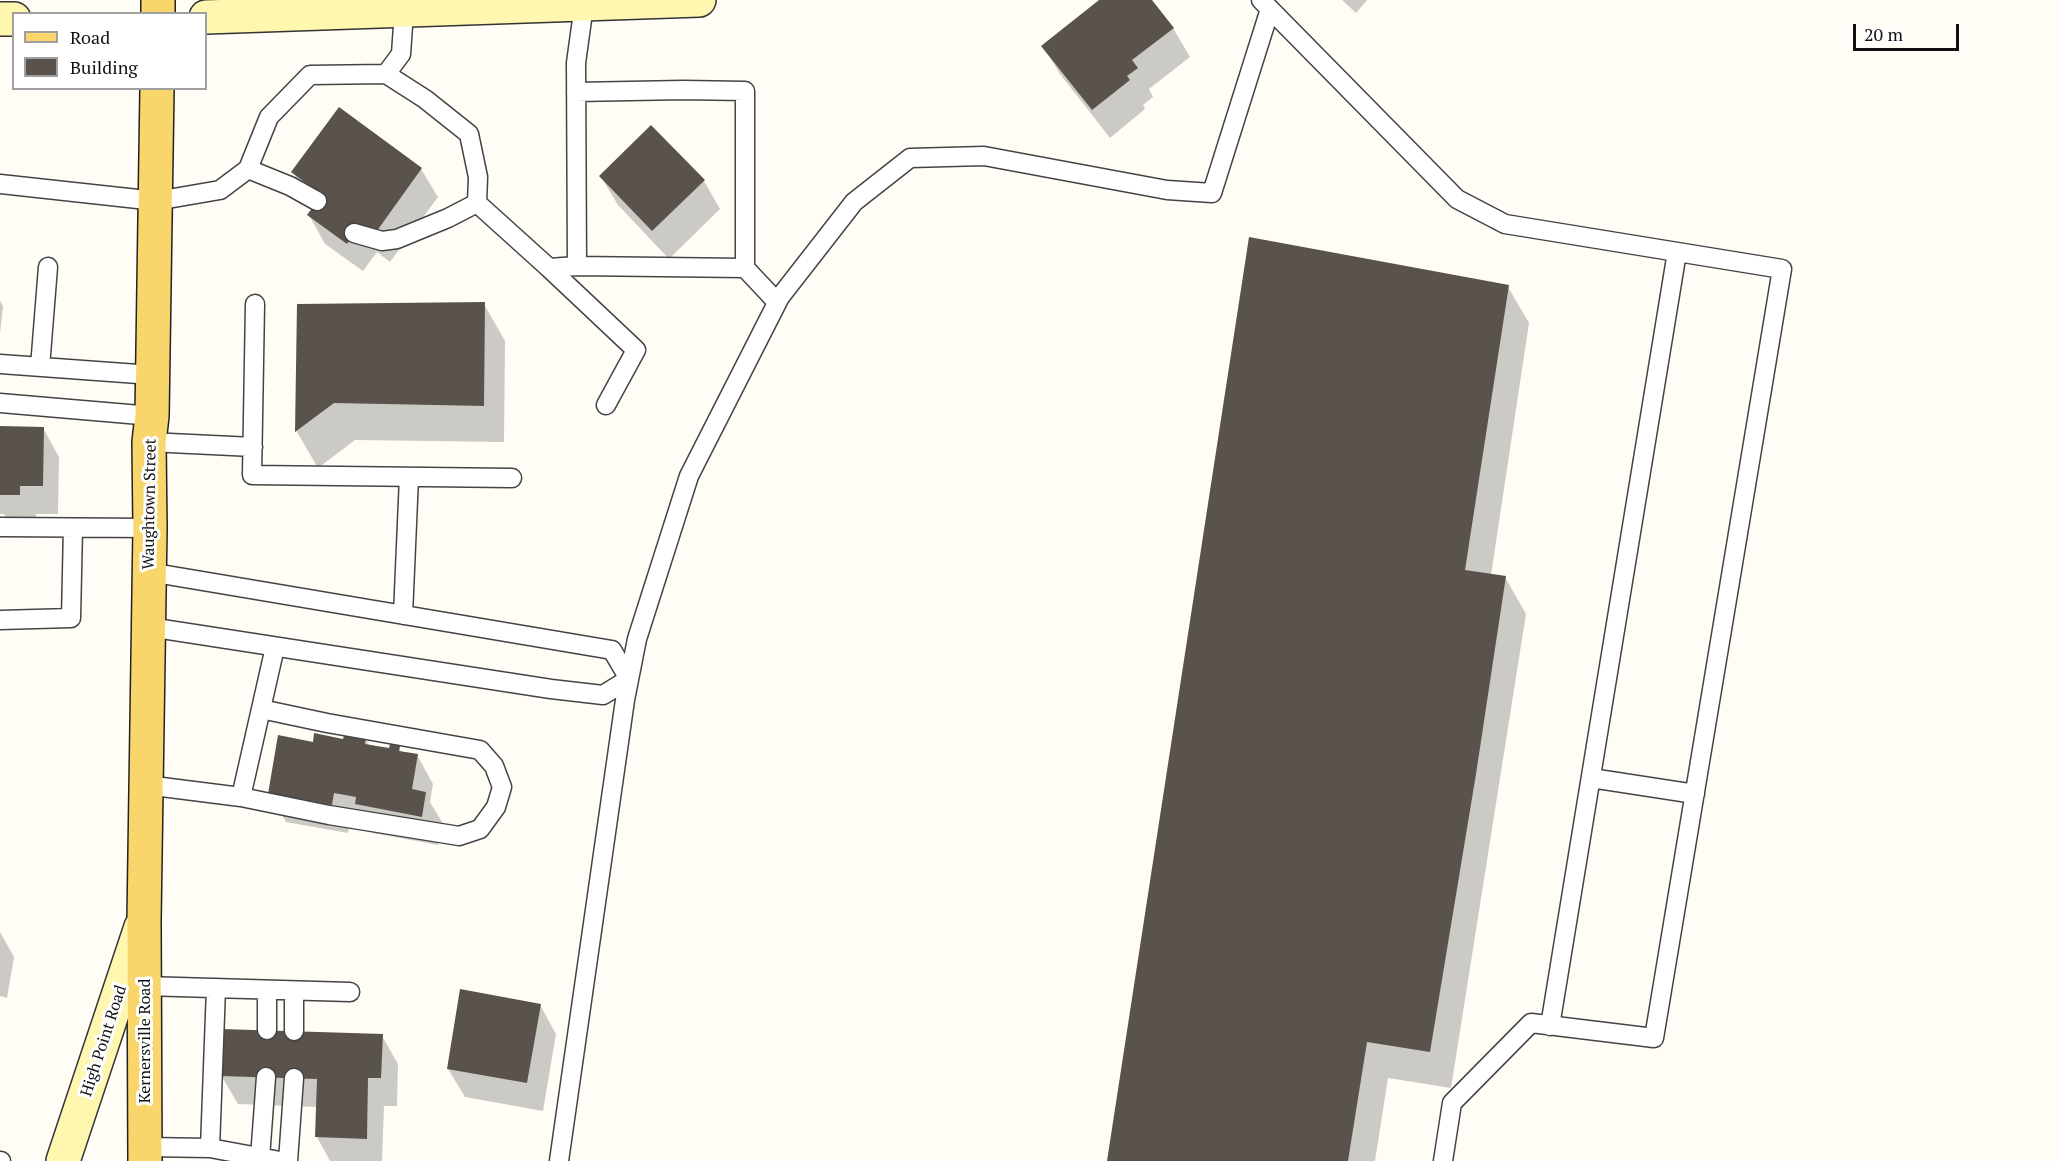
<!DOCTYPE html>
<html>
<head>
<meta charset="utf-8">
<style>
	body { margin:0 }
	#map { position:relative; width:2060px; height:1161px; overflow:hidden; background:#fffdf5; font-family:"PT Serif",serif }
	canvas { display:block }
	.legend { position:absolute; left:12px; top:12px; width:195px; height:78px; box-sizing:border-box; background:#fff; border:2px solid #a0a0a0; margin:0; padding:8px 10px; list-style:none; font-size:18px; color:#111 }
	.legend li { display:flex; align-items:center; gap:12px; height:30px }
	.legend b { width:30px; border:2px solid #a0a0a0 }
	.scale { position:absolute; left:1853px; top:24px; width:106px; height:27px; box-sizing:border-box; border:3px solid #111; border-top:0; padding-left:8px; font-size:18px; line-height:21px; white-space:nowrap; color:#111; -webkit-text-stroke:4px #fff; paint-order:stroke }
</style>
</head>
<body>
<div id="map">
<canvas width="2060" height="1161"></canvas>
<ul class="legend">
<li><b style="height:8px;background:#f9d66b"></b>Road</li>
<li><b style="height:16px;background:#5a524d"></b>Building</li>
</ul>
<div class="scale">20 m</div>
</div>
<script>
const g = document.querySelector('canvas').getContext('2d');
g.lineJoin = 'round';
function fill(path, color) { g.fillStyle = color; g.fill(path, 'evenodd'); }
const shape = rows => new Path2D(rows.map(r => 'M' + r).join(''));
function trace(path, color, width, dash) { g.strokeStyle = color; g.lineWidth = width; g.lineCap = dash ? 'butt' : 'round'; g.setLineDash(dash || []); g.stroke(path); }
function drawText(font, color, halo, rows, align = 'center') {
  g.font = font + ' "PT Serif",serif'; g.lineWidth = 6; g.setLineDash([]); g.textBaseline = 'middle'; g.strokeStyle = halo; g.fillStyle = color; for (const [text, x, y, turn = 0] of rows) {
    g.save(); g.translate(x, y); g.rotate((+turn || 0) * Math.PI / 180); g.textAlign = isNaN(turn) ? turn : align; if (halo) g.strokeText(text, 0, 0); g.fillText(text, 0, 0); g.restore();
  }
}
const shadow = shape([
	[1101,0,1151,0,1173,28,1190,57,1149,89,1153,97,1143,105,1145,109,1110,138,1060,74,1043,46],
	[1342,0,1367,0,1356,13],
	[421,169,438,197,390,262,377,252,363,271,325,244,309,215,316,206,310,201,293,172],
	[601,177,704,181,720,209,669,259,618,205],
	[1508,287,1529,323,1491,575,1505,577,1526,614,1451,1088,1388,1078,1375,1161,1108,1161],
	[0,301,3,306,0,334],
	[484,304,505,341,504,442,355,440,318,468,297,432,298,305],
	[0,428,43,428,59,457,58,514,36,514,36,523,9,524,4,514,0,514],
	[365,738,370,747,390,750,399,748,402,753,417,755,433,784,430,802,442,822,438,845,373,833,369,825,350,821,348,833,286,822,269,793,314,744],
	[0,932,14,957,7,998,0,996],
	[540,1005,556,1034,543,1111,465,1097,448,1069],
	[382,1036,398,1064,397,1106,384,1106,382,1161,330,1161,317,1137,317,1107,238,1104,221,1075]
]);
const building = shape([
	[1099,0,1152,0,1174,28,1132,60,1138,68,1127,76,1130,80,1092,110,1041,46],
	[339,107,422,168,374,235,360,225,347,244,307,215,322,195,291,172],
	[651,125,705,180,652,231,599,176],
	[1249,237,1509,285,1465,570,1506,576,1476,774,1430,1052,1367,1042,1348,1161,1107,1161],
	[485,302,484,406,334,403,295,432,297,304],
	[0,426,44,427,43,486,20,486,20,495,0,495],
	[345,732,366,736,365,744,389,748,390,744,400,746,399,751,418,754,412,789,426,792,422,817,355,804,356,797,334,793,332,805,268,794,278,735,313,742,314,733,343,739],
	[460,989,541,1004,527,1083,447,1069],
	[221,1029,383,1034,381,1078,368,1078,367,1139,315,1137,317,1079,220,1076]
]);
const lane = shape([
	[1261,0,1457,199,1505,224,1782,269,1654,1038,1531,1023,1452,1103,1443,1161],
	[386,74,425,99,469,134,478,177,477,203,549,268,577,266,745,268,777,302],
	[576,92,683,90,745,91,745,268],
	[248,169,290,186,317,201],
	[0,184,156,201,220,190,248,169,269,117,310,75,386,74,401,54,404,12],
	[354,233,382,241,397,239,448,218,477,203],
	[577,266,576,63,584,5],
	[549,268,636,350,606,405],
	[255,304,252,475,512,478],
	[0,364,152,375],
	[40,367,48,267],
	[0,403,152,416],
	[149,442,253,447],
	[0,527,150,528],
	[403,615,409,477],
	[0,620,71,618,73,528],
	[149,627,551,689,603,695,629,679,612,650,149,572],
	[1591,778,1695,794],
	[146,785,241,797,329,815,459,836,480,829,496,807,502,787,494,766,480,750,327,723,261,709],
	[241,797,275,647],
	[144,986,350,992],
	[267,990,267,1030],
	[294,991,294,1031],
	[1550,1026,1677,252],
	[145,1147,210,1148,280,1161],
	[210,1148,216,988],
	[260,1158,266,1077],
	[0,1161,1,1161],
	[288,1161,294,1078],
	[559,1161,625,700,637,639,689,476,780,297,854,202,910,158,984,156,1167,190,1212,193,1270,9]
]);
const secondary = shape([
	[206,17,699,0],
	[0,19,14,19],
	[63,1161,141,927]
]);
const primary = shape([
	[158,0,158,14],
	[145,1161,144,920,150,528,149,442,152,416,157,88]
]);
const streetNames = [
	["Waughtown Street",150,504,-89],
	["High Point Road",104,1041,-72],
	["Kernersville Road",145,1041,-90]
];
fill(shadow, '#0003');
fill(building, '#5a524d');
trace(lane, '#444', 21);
trace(secondary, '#333', 36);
trace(primary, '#222', 36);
trace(lane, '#fff', 18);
trace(secondary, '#fff6b0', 33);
trace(primary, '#f9d66b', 33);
drawText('16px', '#111', '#fff', streetNames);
</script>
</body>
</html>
